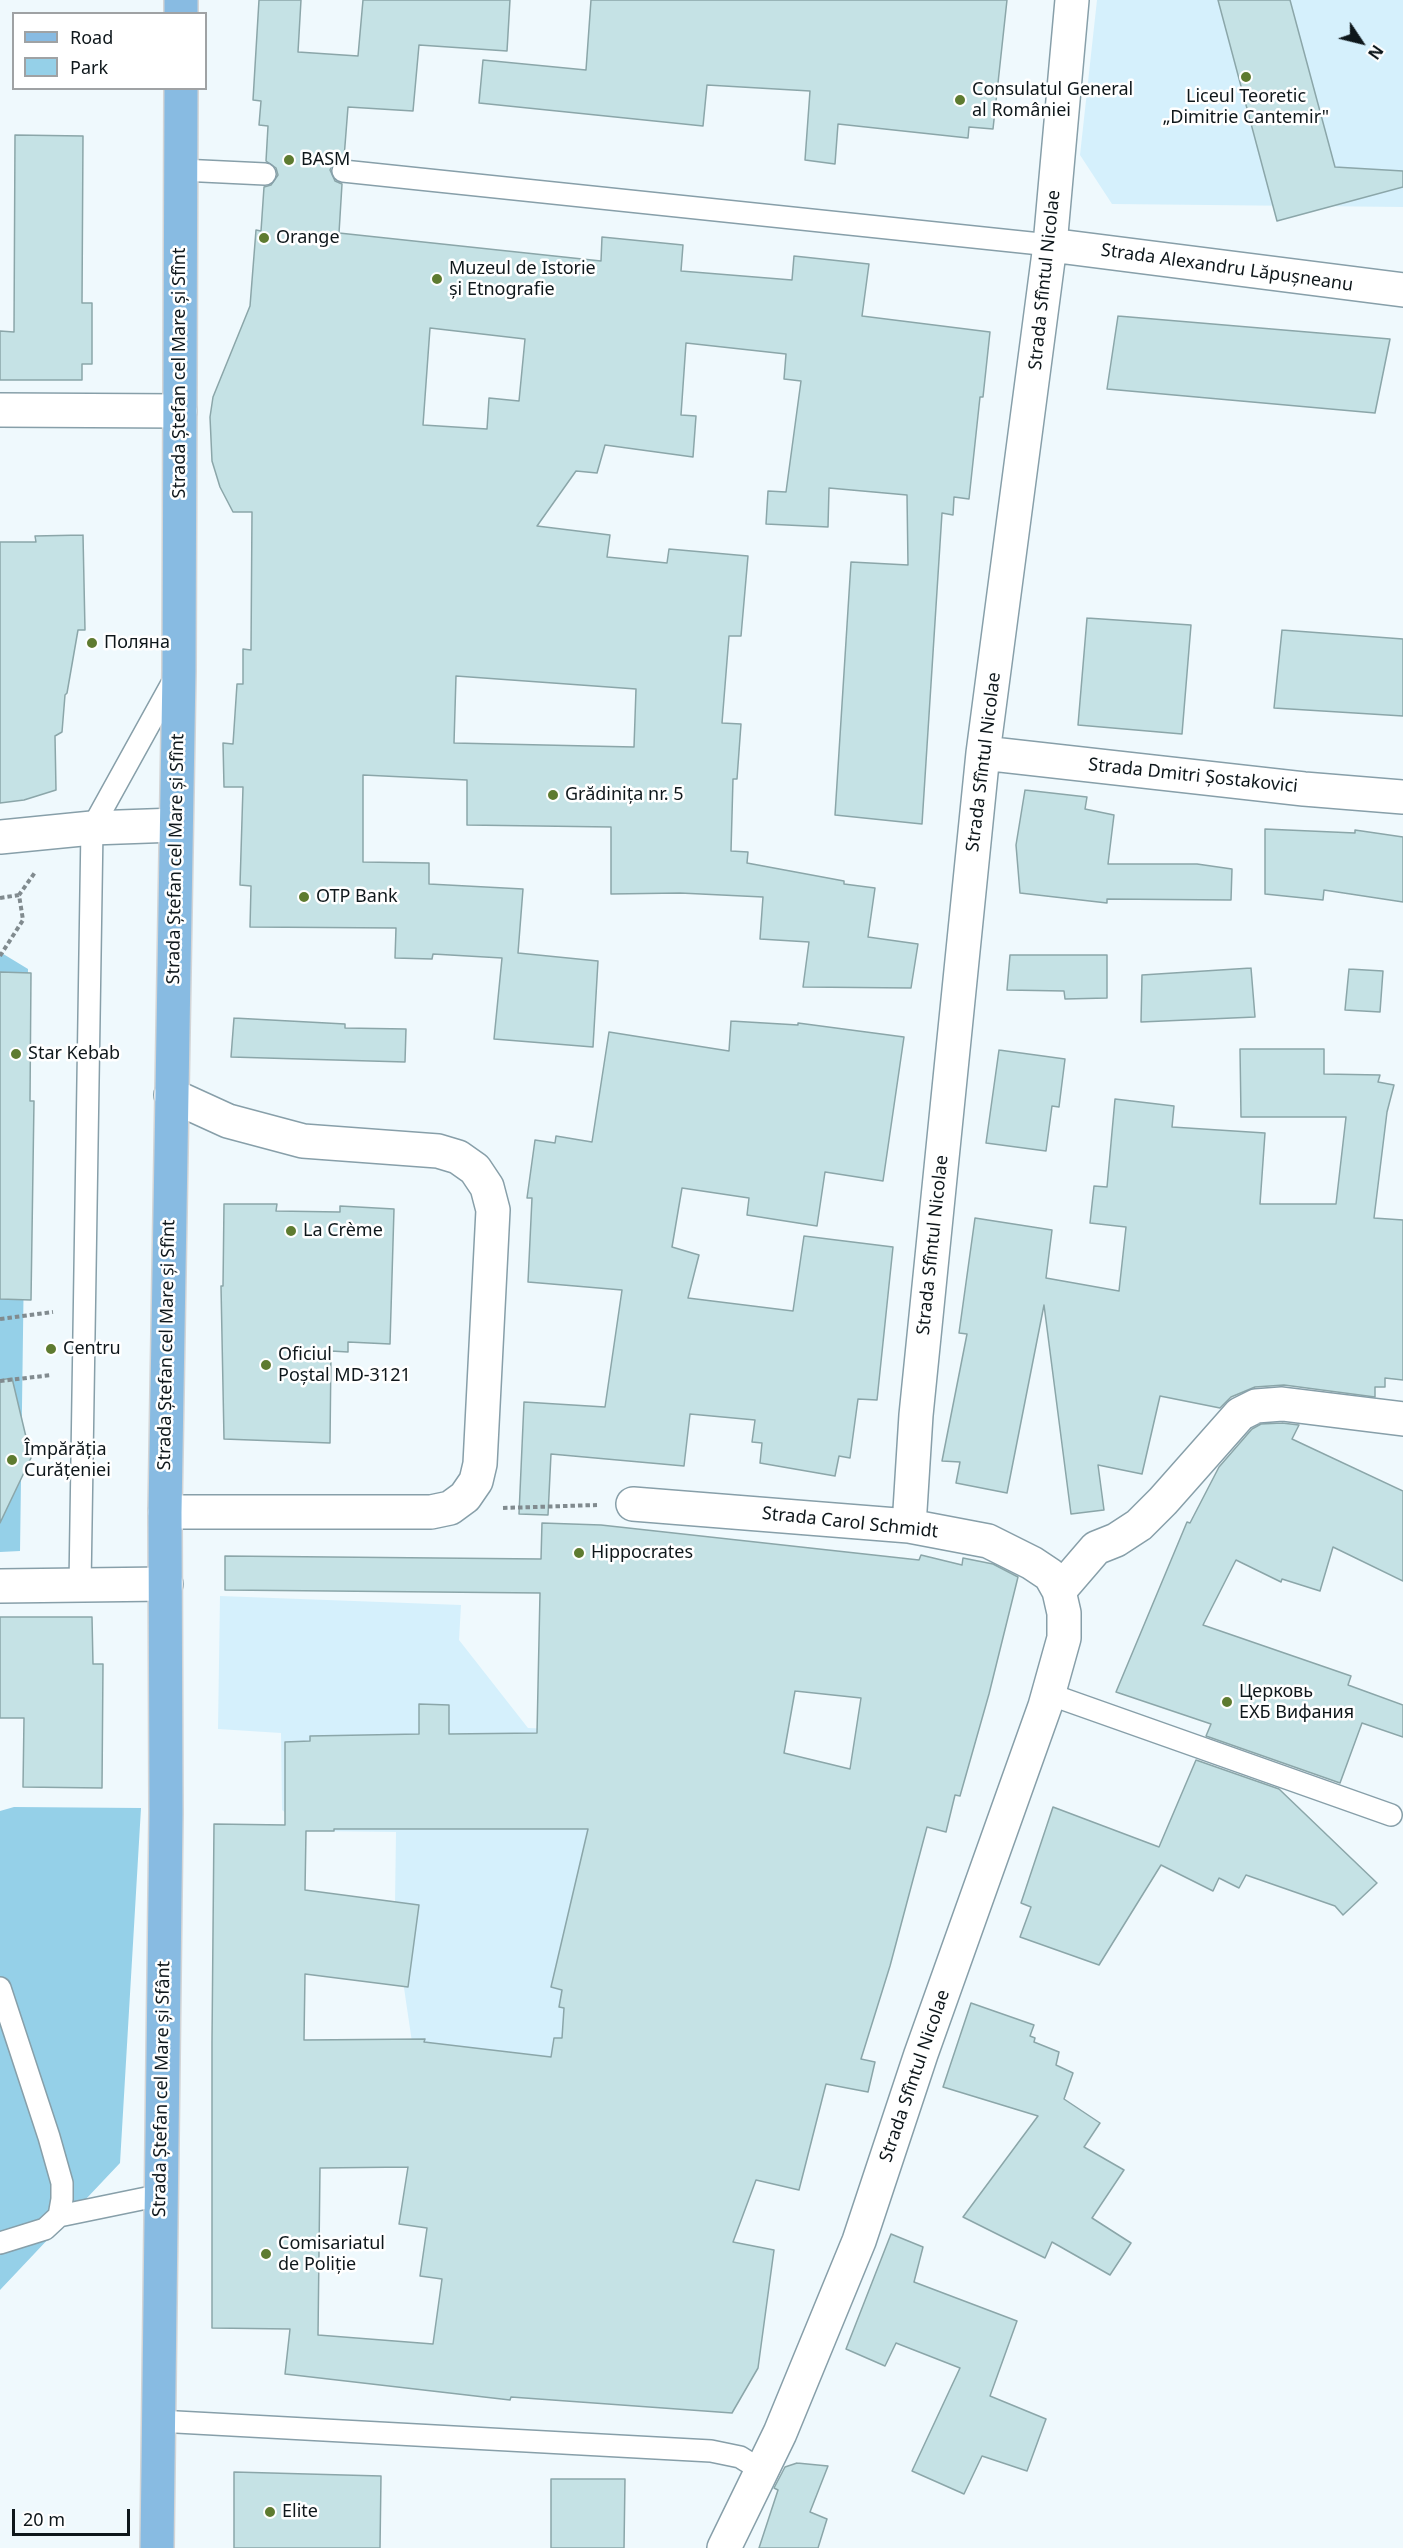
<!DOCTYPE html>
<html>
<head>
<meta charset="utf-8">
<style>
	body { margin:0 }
	#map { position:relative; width:1403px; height:2548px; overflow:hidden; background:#eff9fd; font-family:"Noto Sans",sans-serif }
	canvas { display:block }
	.legend { position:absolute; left:12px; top:12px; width:195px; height:78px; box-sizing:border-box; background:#fff; border:2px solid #9fa2a4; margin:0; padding:8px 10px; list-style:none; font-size:18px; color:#0e171b }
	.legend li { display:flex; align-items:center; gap:12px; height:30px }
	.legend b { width:30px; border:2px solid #9fa2a4 }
	.north { position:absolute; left:1331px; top:12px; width:60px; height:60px; -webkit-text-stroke:4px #fff; paint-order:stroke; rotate:125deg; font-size:16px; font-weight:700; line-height:24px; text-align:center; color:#0e171b }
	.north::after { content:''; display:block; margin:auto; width:21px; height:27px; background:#0e171b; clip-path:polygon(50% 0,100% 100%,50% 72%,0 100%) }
	.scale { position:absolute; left:12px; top:2509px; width:118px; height:27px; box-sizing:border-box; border:3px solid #0e171b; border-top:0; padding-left:8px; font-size:18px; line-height:21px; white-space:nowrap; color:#0e171b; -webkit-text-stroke:4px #fff; paint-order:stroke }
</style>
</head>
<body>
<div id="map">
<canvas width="1403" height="2548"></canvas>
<ul class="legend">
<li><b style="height:8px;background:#88bbe2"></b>Road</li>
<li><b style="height:16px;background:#95d0e8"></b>Park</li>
</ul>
<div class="north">N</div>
<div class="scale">20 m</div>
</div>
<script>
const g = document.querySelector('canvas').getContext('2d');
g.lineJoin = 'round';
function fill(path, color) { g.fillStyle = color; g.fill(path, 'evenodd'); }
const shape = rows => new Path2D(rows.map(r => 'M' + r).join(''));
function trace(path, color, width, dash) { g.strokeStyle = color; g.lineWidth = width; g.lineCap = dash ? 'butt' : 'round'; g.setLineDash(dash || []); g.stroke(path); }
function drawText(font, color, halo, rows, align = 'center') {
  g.font = font + ' "Noto Sans",sans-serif'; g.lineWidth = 5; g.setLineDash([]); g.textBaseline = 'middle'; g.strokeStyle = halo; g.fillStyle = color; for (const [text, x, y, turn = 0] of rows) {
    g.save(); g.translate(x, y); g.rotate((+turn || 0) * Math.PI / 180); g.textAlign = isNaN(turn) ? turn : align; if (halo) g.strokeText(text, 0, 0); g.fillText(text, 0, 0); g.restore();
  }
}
const built = shape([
	[1097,0,1403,0,1403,207,1112,204,1080,155],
	[220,1596,461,1605,459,1640,528,1728,581,1730,599,1742,580,2118,423,2117,403,1981,395,1903,396,1832,309,1831,282,1810,281,1733,218,1729]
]);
const green = shape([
	[0,952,28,969,20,1551,0,1552],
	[14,1807,141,1808,120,2163,0,2290,0,1811]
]);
const building = shape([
	[259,0,301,0,298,52,358,56,363,0,510,0,507,51,419,45,413,111,348,107,344,158,333,163,330,170,335,181,342,184,339,233,601,261,602,237,683,245,681,271,792,280,794,256,869,264,862,316,990,332,983,397,980,397,969,499,954,497,953,515,942,513,922,824,835,815,851,562,908,565,907,495,829,488,828,527,766,524,768,491,786,492,801,381,784,379,786,354,686,343,681,415,696,416,693,457,605,445,597,473,576,471,537,526,610,535,607,557,667,563,669,549,748,556,741,636,729,636,722,723,741,724,737,779,733,779,731,851,748,852,747,863,844,881,844,884,875,888,868,937,918,944,911,988,803,987,809,942,760,939,763,897,680,893,611,894,611,827,467,825,467,780,363,775,363,862,429,863,429,884,523,889,518,953,598,961,593,1047,494,1039,502,958,433,954,432,959,395,958,396,928,250,927,251,886,240,885,243,787,224,787,223,743,233,744,237,684,243,684,243,649,251,650,252,512,233,512,220,487,212,461,210,417,213,397,250,306,256,230,261,231,264,187,271,185,278,175,276,168,266,161,268,126,259,125,261,101,253,100,259,0],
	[430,328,525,339,519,401,489,398,487,429,423,425,430,328],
	[456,676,636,689,634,747,454,743,456,676],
	[591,0,1007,0,993,129,969,127,968,138,838,124,835,164,805,160,810,91,707,85,703,126,479,103,483,60,586,70,591,0],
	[1218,0,1290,0,1335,167,1403,171,1403,187,1277,221,1218,0],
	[15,135,83,136,82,303,92,303,92,364,82,364,82,380,0,380,0,331,14,332,15,135],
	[1118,316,1390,339,1375,413,1107,389,1118,316],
	[83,535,85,630,78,630,67,693,65,695,62,732,55,736,56,790,24,800,0,803,0,542,36,542,35,536,83,535],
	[1087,618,1191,625,1182,734,1078,725,1087,618],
	[1282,630,1403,639,1403,716,1274,708,1282,630],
	[1025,790,1087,797,1085,809,1114,815,1108,864,1197,864,1232,869,1231,900,1107,899,1107,903,1020,893,1016,845,1025,790],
	[1265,829,1355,833,1355,830,1403,837,1403,902,1324,890,1323,900,1265,894,1265,829],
	[1010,955,1107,955,1107,998,1065,999,1064,991,1007,990,1010,955],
	[1251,968,1255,1017,1141,1022,1142,975,1251,968],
	[1349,969,1383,971,1380,1012,1345,1010,1349,969],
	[0,972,31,973,30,1101,34,1101,31,1300,0,1299,0,972],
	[234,1018,345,1024,345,1028,406,1029,405,1062,231,1057,234,1018],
	[731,1021,798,1025,798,1023,904,1037,883,1181,825,1172,817,1226,747,1215,749,1198,682,1188,672,1247,699,1255,688,1298,793,1311,804,1236,893,1247,877,1400,858,1399,850,1458,839,1456,835,1476,760,1463,762,1443,752,1442,755,1420,690,1414,684,1466,551,1454,548,1515,519,1514,524,1402,605,1407,622,1290,528,1282,532,1198,527,1198,535,1140,555,1143,556,1136,592,1142,609,1032,729,1051,731,1021],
	[1240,1049,1324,1049,1324,1074,1380,1075,1378,1082,1394,1085,1387,1112,1374,1218,1403,1220,1403,1380,1385,1378,1385,1387,1375,1387,1375,1397,1284,1385,1255,1387,1231,1397,1220,1408,1160,1396,1142,1474,1098,1465,1104,1510,1071,1514,1044,1305,1007,1493,956,1483,960,1462,942,1461,967,1334,959,1333,975,1218,1052,1230,1046,1278,1119,1291,1126,1227,1090,1223,1094,1186,1107,1187,1115,1099,1174,1106,1172,1127,1265,1133,1260,1204,1336,1204,1346,1117,1241,1117,1240,1049],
	[999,1050,1065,1059,1059,1107,1052,1106,1046,1151,986,1143,999,1050],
	[224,1204,277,1204,276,1211,340,1212,340,1206,394,1209,390,1344,348,1342,348,1352,331,1351,330,1443,224,1439,221,1286,223,1286,224,1204],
	[12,1378,31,1458,0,1523,0,1380,12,1378],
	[1282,1423,1299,1425,1292,1439,1403,1491,1403,1581,1333,1547,1320,1591,1282,1579,1281,1582,1236,1560,1203,1625,1351,1676,1348,1685,1403,1705,1403,1737,1362,1723,1340,1783,1206,1736,1211,1724,1116,1692,1187,1522,1190,1523,1219,1467,1252,1429,1261,1424,1282,1423],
	[542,1523,601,1525,919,1560,921,1555,962,1565,963,1558,993,1564,1018,1577,989,1694,960,1796,955,1795,946,1832,927,1827,890,1966,861,2059,875,2062,868,2092,826,2084,799,2190,756,2180,733,2242,774,2250,758,2368,732,2413,511,2397,510,2400,285,2374,290,2329,212,2328,212,2041,214,1824,285,1825,285,1742,310,1741,310,1736,419,1734,419,1704,449,1705,449,1734,537,1733,540,1593,225,1590,225,1556,541,1559,542,1523],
	[795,1691,861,1698,850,1769,784,1753,795,1691],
	[334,1829,588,1829,551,1987,562,1990,559,2007,564,2008,562,2038,554,2038,551,2057,424,2042,425,2039,304,2040,305,1974,408,1987,419,1905,305,1890,306,1831,334,1831,334,1829],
	[408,2167,399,2224,427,2228,420,2276,442,2279,433,2344,318,2335,320,2168,408,2167],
	[0,1617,92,1617,93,1664,103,1664,102,1788,23,1787,24,1718,0,1718,0,1617],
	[1196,1760,1279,1789,1377,1883,1343,1915,1335,1906,1246,1875,1239,1888,1219,1878,1213,1891,1161,1865,1099,1965,1020,1937,1031,1907,1021,1903,1053,1807,1159,1847,1196,1760],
	[971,2003,1034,2025,1030,2036,1035,2038,1034,2042,1059,2052,1056,2065,1073,2073,1064,2099,1100,2123,1084,2147,1124,2170,1092,2218,1131,2243,1110,2275,1052,2242,1045,2258,963,2217,1038,2116,943,2087,971,2003],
	[891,2234,923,2247,914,2282,1017,2321,990,2396,1046,2419,1027,2471,982,2456,964,2494,912,2471,960,2368,896,2343,885,2366,846,2349,891,2234],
	[797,2463,828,2466,810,2512,827,2519,818,2548,759,2548,778,2490,774,2488,785,2467,797,2463],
	[234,2472,381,2476,380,2548,234,2548,234,2472],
	[551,2479,625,2479,624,2548,551,2548,551,2479]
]);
const path = shape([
	[0,898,19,895],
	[0,956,23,920,19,895,36,871],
	[0,1319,53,1312],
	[0,1381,52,1375],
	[503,1508,597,1505]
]);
const lane = shape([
	[181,170,265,174],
	[343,171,1050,245],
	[80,1585,92,828,176,676],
	[1049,1694,1391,1815],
	[0,1988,49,2137,62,2183,62,2199,59,2216,45,2229,0,2243],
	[59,2216,161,2195],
	[158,2421,711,2451,740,2457,761,2470]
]);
const street = shape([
	[1050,245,1403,290],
	[0,410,180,411],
	[983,753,1304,789,1403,797],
	[0,837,92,828,176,825],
	[633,1504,909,1526,988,1541,1032,1563,1050,1575,1059,1591,1064,1613,1064,1638,1045,1706,921,2054,859,2241,780,2433,724,2548],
	[165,1512,431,1512,450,1508,465,1497,476,1481,480,1464,493,1210,487,1187,475,1169,458,1157,438,1151,303,1141,228,1121,171,1095],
	[909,1526,916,1415,983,753,1050,245,1072,0],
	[0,1586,166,1584],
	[1059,1591,1096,1548,1116,1540,1139,1525,1163,1501,1240,1414,1256,1406,1282,1404,1403,1419]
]);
const primary = shape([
	[181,14,181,0],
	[157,2548,166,1813,165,1512,179,671,181,88]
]);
const markers = [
	[1246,77,6,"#5e7b30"],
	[960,100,6,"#5e7b30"],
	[289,160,6,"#5e7b30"],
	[264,238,6,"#5e7b30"],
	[437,279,6,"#5e7b30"],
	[92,643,6,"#5e7b30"],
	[553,795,6,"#5e7b30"],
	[304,897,6,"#5e7b30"],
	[16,1054,6,"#5e7b30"],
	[291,1231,6,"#5e7b30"],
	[51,1349,6,"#5e7b30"],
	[266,1365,6,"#5e7b30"],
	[12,1460,6,"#5e7b30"],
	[579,1553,6,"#5e7b30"],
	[1227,1702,6,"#5e7b30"],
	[266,2254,6,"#5e7b30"],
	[270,2512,6,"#5e7b30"]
];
const poiNames = [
	["Consulatul General",972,90],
	["al României",972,111],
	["Liceul Teoretic",1246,97,"center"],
	["„Dimitrie Cantemir\"",1246,118,"center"],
	["BASM",301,160],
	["Orange",276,238],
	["Muzeul de Istorie",449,269],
	["și Etnografie",449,290],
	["Поляна",104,643],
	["Grădinița nr. 5",565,795],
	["OTP Bank",316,897],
	["Star Kebab",28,1054],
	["La Crème",303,1231],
	["Centru",63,1349],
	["Oficiul",278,1355],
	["Poștal MD-3121",278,1376],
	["Împărăția",24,1450],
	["Curățeniei",24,1471],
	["Hippocrates",591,1553],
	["Церковь",1239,1692],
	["ЕХБ Вифания",1239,1713],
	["Comisariatul",278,2244],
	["de Poliție",278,2265],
	["Elite",282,2512]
];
const streetNames = [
	["Strada Alexandru Lăpușneanu",1227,268,8],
	["Strada Sfîntul Nicolae",1045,280,-84],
	["Strada Ștefan cel Mare și Sfînt",180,373,-90],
	["Strada Sfîntul Nicolae",984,762,-83],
	["Strada Dmitri Șostakovici",1193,776,6],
	["Strada Ștefan cel Mare și Sfînt",176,859,-89],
	["Strada Sfîntul Nicolae",933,1245,-84],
	["Strada Ștefan cel Mare și Sfînt",167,1345,-89],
	["Strada Carol Schmidt",850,1523,6],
	["Strada Sfîntul Nicolae",915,2076,-71],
	["Strada Ștefan cel Mare și Sfânt",162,2089,-89]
];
fill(built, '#d5f0fc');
fill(green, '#95d0e8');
fill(building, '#c5e2e5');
trace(building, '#8ba6a9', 1.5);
trace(lane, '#879fa9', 24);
trace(street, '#879fa9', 36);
trace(primary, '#d4d5d6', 36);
trace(path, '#818b8f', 4, [4.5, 3]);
trace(lane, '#fff', 21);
trace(street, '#fff', 33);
trace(primary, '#88bbe2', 33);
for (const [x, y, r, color] of markers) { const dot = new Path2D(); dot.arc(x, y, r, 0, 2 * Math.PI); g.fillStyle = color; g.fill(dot); trace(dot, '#fff', 2); }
drawText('18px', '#0e171b', '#fff', poiNames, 'left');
drawText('18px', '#0e171b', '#fff', streetNames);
</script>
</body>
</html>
